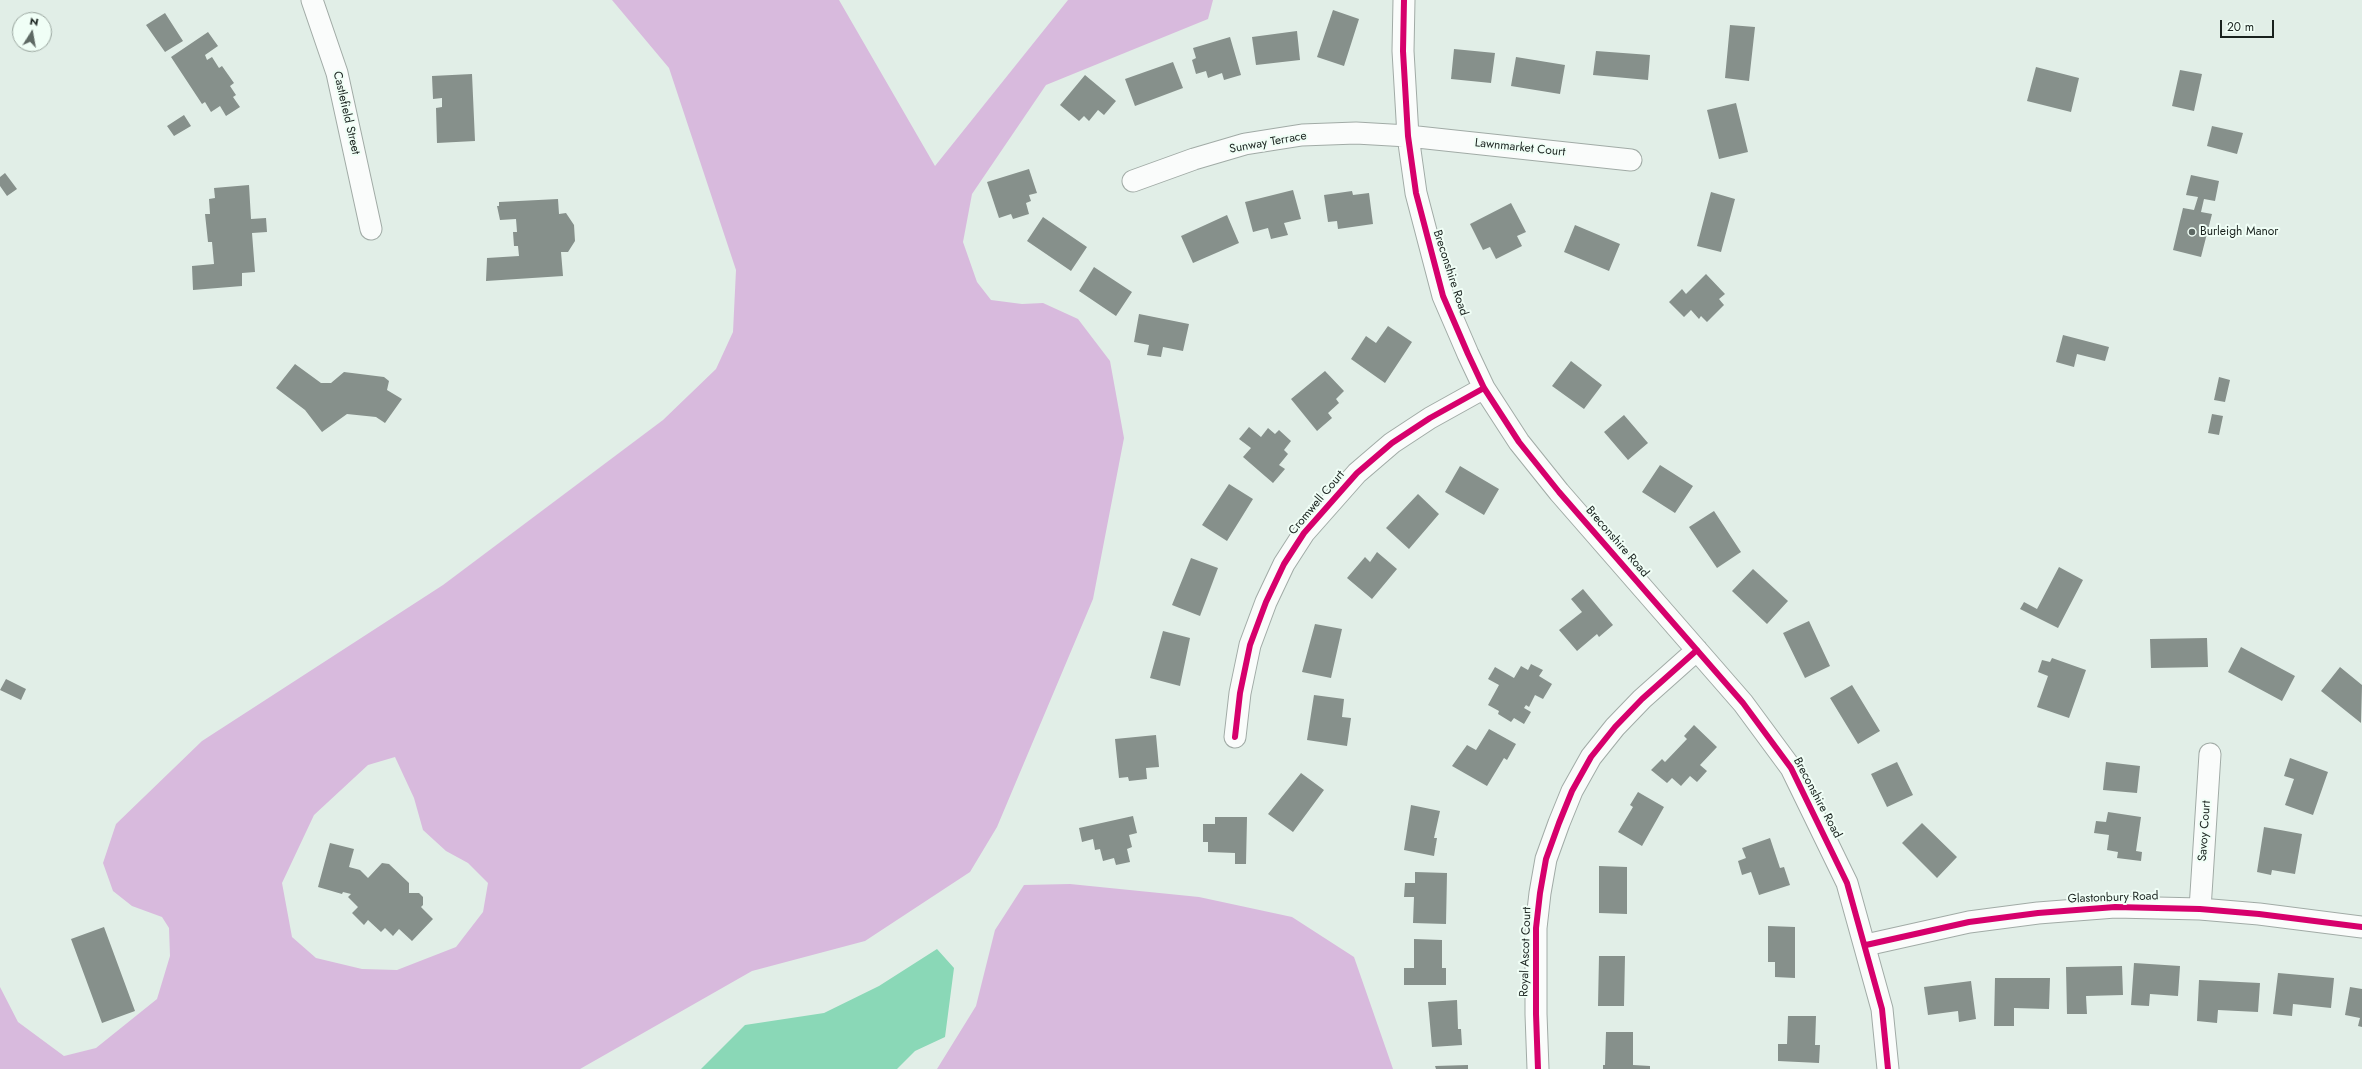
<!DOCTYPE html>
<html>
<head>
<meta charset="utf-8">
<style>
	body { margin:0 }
	#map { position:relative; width:2362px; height:1069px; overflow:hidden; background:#e1eee7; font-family:Jost,sans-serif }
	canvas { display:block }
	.north { position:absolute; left:12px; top:12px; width:40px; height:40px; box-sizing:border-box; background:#f0fef6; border:1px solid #9aa69f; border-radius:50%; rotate:11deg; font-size:11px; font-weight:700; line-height:16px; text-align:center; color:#18211d }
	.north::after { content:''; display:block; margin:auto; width:14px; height:18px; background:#5e6964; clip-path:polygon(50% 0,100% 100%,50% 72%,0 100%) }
	.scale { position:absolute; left:2220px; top:20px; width:54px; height:18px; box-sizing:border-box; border:2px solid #18211d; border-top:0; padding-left:5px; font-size:12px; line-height:14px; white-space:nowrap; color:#18211d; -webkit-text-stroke:3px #f0fef6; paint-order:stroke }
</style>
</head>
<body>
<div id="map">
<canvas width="2362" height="1069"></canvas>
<div class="north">N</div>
<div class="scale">20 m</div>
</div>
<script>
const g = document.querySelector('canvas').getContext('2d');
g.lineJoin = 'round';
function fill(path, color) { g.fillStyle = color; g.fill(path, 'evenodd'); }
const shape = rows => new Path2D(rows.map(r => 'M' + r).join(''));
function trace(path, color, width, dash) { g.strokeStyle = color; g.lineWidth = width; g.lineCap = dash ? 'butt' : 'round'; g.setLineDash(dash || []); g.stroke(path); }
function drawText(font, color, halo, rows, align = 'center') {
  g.font = font + ' Jost,sans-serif'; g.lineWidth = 4; g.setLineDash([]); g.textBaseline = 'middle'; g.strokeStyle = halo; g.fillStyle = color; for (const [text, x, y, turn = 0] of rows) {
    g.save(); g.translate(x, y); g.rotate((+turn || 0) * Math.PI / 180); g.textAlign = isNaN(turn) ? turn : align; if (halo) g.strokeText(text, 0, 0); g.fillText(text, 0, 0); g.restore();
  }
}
const forest = shape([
	[612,0,839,0,935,166,1068,0,1213,0,1208,19,1046,85,972,194,963,242,977,282,991,300,1022,304,1043,303,1078,319,1110,361,1124,438,1093,599,997,827,970,872,865,941,752,971,580,1069,0,1069,0,987,18,1022,64,1056,96,1048,157,999,170,956,169,928,162,917,132,906,113,891,103,863,116,824,202,741,443,585,663,420,716,369,733,332,736,270,669,68],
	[395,757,414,798,423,830,446,851,468,863,488,883,483,912,456,947,397,970,362,969,316,958,292,937,282,883,314,815,368,765],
	[1070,884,1199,897,1292,917,1354,957,1393,1069,937,1069,976,1006,995,930,1024,885]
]);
const water = shape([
	[937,949,954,968,945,1037,915,1051,897,1069,701,1069,745,1025,824,1013,879,986]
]);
const building = shape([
	[1333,10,1359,19,1344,66,1317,57],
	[165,13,183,41,165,52,146,25],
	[1730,25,1755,27,1749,81,1725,78],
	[1297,31,1300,60,1256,65,1252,37],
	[208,32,218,46,205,55,207,60,212,57,219,68,222,66,234,83,230,86,236,95,233,97,240,107,226,116,220,106,211,112,205,102,202,104,171,57],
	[1230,37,1241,75,1224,80,1222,73,1208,78,1206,71,1196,74,1192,60,1196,58,1193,48],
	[1454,49,1495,53,1491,83,1451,79],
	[1596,51,1650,55,1648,80,1593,75],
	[1516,57,1565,65,1560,94,1511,86],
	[1173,62,1183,88,1135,106,1125,79],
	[2036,67,2079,78,2071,112,2027,101],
	[2180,70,2202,74,2194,111,2172,106],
	[472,74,475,141,437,143,436,108,442,107,442,98,433,99,432,76],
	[1085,75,1116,101,1104,115,1098,110,1089,121,1084,116,1079,121,1060,105],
	[1736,103,1748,152,1719,159,1707,110],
	[184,115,191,126,174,136,167,126],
	[2212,126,2243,133,2237,154,2207,146],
	[1029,169,1037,193,1029,195,1031,201,1026,203,1029,214,1013,219,1011,214,999,218,987,182],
	[5,173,17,189,7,196,0,186,0,177],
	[2191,175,2219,181,2215,201,2204,199,2201,212,2212,214,2201,257,2173,250,2183,208,2194,210,2198,197,2186,195],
	[249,185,251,219,266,218,267,232,252,233,255,272,242,273,242,286,193,290,192,266,214,264,212,242,208,242,205,214,210,214,209,199,215,198,214,188],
	[1293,190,1301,219,1284,223,1288,235,1271,239,1268,228,1253,232,1245,202],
	[1352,191,1353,195,1369,193,1373,224,1338,229,1337,221,1328,222,1324,195],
	[1711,192,1735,199,1721,252,1697,246],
	[558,199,559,214,566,213,574,225,575,241,568,252,561,252,563,276,486,281,487,258,519,256,518,246,514,246,513,232,517,232,516,219,500,220,497,206,499,206,499,202],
	[1511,203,1526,232,1517,236,1522,246,1496,259,1490,247,1483,250,1470,224],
	[1227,215,1239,243,1193,263,1181,236],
	[1043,217,1087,247,1071,271,1027,241],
	[1575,225,1620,244,1609,271,1564,252],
	[1094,267,1132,292,1116,316,1079,291],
	[1706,274,1725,294,1719,299,1724,305,1707,322,1701,316,1699,319,1691,310,1684,317,1669,302,1682,289,1686,294],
	[1139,314,1189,324,1183,351,1163,347,1161,357,1147,355,1149,345,1134,342],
	[1388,326,1412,342,1385,383,1351,359,1366,336,1376,343],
	[2063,335,2109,347,2105,361,2077,354,2074,367,2056,362],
	[1571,361,1602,385,1584,409,1552,386],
	[295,364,321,383,331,383,344,372,384,377,389,381,387,390,402,399,385,423,376,417,347,414,322,432,305,410,276,388],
	[1325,371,1344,391,1336,399,1339,403,1328,413,1332,418,1317,431,1291,399],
	[2219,377,2230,380,2225,402,2214,400],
	[2212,414,2223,416,2219,435,2208,433],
	[1624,415,1648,443,1628,460,1604,432],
	[1249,427,1261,437,1268,428,1275,434,1279,430,1291,441,1284,450,1288,454,1279,465,1285,469,1273,483,1243,457,1251,448,1239,439],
	[1660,465,1693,486,1675,513,1642,492],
	[1460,466,1499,489,1484,515,1445,492],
	[1229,484,1253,499,1227,541,1202,525],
	[1418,494,1439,514,1409,549,1386,528],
	[1714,511,1741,552,1717,568,1689,527],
	[1377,552,1397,569,1372,599,1347,578,1365,557,1370,562],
	[1191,558,1218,568,1200,616,1172,605],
	[2059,567,2083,580,2058,628,2020,609,2024,602,2037,609],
	[1753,569,1788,601,1767,624,1732,591],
	[1583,589,1613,625,1599,637,1597,634,1577,651,1559,630,1582,612,1571,599],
	[1809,621,1830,666,1805,678,1783,633],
	[1315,624,1342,629,1331,678,1302,672],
	[1163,631,1190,638,1180,686,1150,678],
	[2207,638,2208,667,2151,668,2150,639],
	[2241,647,2295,676,2282,701,2228,672],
	[2052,658,2086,670,2069,718,2037,707,2048,676,2038,672,2042,660,2050,662],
	[1531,664,1543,670,1539,676,1552,684,1543,699,1535,695,1529,707,1526,705,1524,708,1531,712,1524,724,1514,718,1511,722,1498,714,1499,711,1488,705,1499,685,1488,679,1495,667,1514,678,1521,666,1528,670],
	[2340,667,2362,685,2361,723,2321,691],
	[6,679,26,689,21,700,0,690],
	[1852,685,1880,731,1858,744,1830,698],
	[1314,695,1344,699,1342,717,1351,718,1347,746,1307,740],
	[1694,725,1717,747,1700,765,1707,771,1697,782,1690,776,1681,786,1672,778,1667,783,1651,770,1662,759,1665,762,1687,739,1684,736],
	[1489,729,1516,744,1507,760,1504,758,1487,786,1452,766,1467,745,1476,750],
	[1156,735,1159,767,1146,768,1147,779,1129,781,1128,777,1119,778,1115,739],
	[2290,758,2328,772,2313,815,2285,805,2294,779,2284,776],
	[1897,762,1913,795,1887,807,1871,774],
	[2106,762,2140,766,2137,793,2103,790],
	[1301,773,1324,790,1293,832,1268,814],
	[1638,792,1664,807,1642,846,1618,832,1633,807,1630,805],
	[1411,805,1440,811,1434,838,1437,838,1434,856,1404,850],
	[2108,812,2141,817,2136,851,2142,852,2141,861,2117,858,2118,852,2107,850,2109,835,2094,833,2096,821,2106,822],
	[1133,816,1137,833,1129,835,1132,847,1127,849,1130,862,1116,865,1114,858,1103,861,1100,849,1095,850,1093,839,1082,842,1079,828],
	[1215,817,1247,817,1246,864,1235,864,1235,853,1208,852,1208,842,1203,842,1203,824,1215,824],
	[1922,823,1957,857,1937,878,1902,843],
	[2264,827,2302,834,2295,874,2272,870,2271,875,2257,872],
	[1770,838,1780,868,1784,867,1790,885,1759,895,1751,872,1742,875,1738,861,1746,858,1742,848],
	[330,843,354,849,349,867,360,870,368,878,382,863,389,864,409,883,409,893,419,893,423,897,423,905,421,907,433,919,412,941,399,929,393,936,385,928,381,932,368,920,364,925,352,913,358,907,348,897,351,894,343,892,342,894,318,887],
	[1599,866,1627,867,1627,914,1599,913],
	[1415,872,1447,873,1446,924,1413,923,1414,897,1404,897,1405,883,1415,883],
	[1768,926,1795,927,1795,978,1775,977,1775,962,1768,962],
	[104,927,135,1011,102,1023,71,939],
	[1414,939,1442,940,1442,968,1446,968,1446,985,1404,985,1404,968,1414,968],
	[1599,956,1625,956,1624,1006,1598,1006],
	[2134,963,2180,966,2178,996,2150,994,2149,1006,2131,1005],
	[2122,966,2123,995,2086,996,2087,1014,2067,1014,2066,967],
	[2278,973,2334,978,2331,1008,2293,1004,2292,1016,2273,1014],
	[1995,978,2050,978,2049,1009,2014,1008,2014,1026,1994,1026],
	[2199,980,2260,983,2258,1012,2218,1010,2217,1023,2197,1021],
	[1971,981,1976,1019,1959,1022,1958,1011,1928,1015,1924,987],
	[2350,987,2362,989,2362,1027,2358,1026,2360,1018,2345,1015],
	[1457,1000,1458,1029,1461,1029,1462,1045,1432,1047,1428,1002],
	[1788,1016,1816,1016,1815,1045,1820,1045,1819,1063,1778,1061,1778,1044,1787,1044],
	[1606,1032,1633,1032,1633,1065,1650,1066,1650,1069,1603,1069,1603,1065,1605,1065],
	[1468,1065,1468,1069,1436,1069,1435,1066]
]);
const minor = shape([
	[312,0,337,73,371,229],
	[1404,0,1403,51,1408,136,1416,193,1443,296,1468,354,1484,388,1519,442,1559,492,1743,703,1791,768,1847,883,1882,1009,1888,1069],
	[1133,181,1194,159,1245,144,1302,135,1356,133,1408,136,1631,160],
	[1235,737,1240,693,1250,645,1266,602,1284,564,1304,533,1357,473,1392,443,1430,418,1484,388],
	[2200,909,2210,754],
	[1866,945,1969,922,2038,913,2115,907,2200,909,2259,914,2362,927],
	[1538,1069,1536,1014,1536,928,1540,893,1546,859,1559,823,1572,791,1591,757,1615,727,1642,699,1697,650]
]);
const cycleway = shape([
	[1404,0,1403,51,1408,136,1416,193,1443,296,1468,354,1484,388,1519,442,1559,492,1743,703,1791,768,1847,883,1882,1009,1888,1069],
	[1235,737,1240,693,1250,645,1266,602,1284,564,1304,533,1357,473,1392,443,1430,418,1484,388],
	[1866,945,1969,922,2038,913,2115,907,2200,909,2259,914,2362,927],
	[1538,1069,1536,1014,1536,928,1540,893,1546,859,1559,823,1572,791,1591,757,1615,727,1642,699,1697,650]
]);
const markers = [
	[2192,232,4,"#5e6964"]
];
const streetNames = [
	["Castlefield Street",346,113,77],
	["Sunway Terrace",1268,143,-10],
	["Lawnmarket Court",1520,148,6],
	["Breconshire Road",1450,273,72],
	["Cromwell Court",1317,503,-50],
	["Breconshire Road",1617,542,49],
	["Breconshire Road",1817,798,62],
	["Savoy Court",2205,831,-86],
	["Glastonbury Road",2113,898,-2],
	["Royal Ascot Court",1526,952,-88]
];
const poiNames = [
	["Burleigh Manor",2200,232]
];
fill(forest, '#d8badd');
fill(water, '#8ad8b7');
fill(building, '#86908b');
trace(minor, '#a1aba6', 23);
trace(minor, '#fafcfb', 21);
trace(cycleway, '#d6006c', 6);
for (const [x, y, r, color] of markers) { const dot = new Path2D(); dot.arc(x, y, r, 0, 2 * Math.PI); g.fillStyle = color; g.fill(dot); trace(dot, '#f0fef6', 1.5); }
drawText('12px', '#18211d', '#f0fef6', streetNames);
drawText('12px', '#18211d', '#f0fef6', poiNames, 'left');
</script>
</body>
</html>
